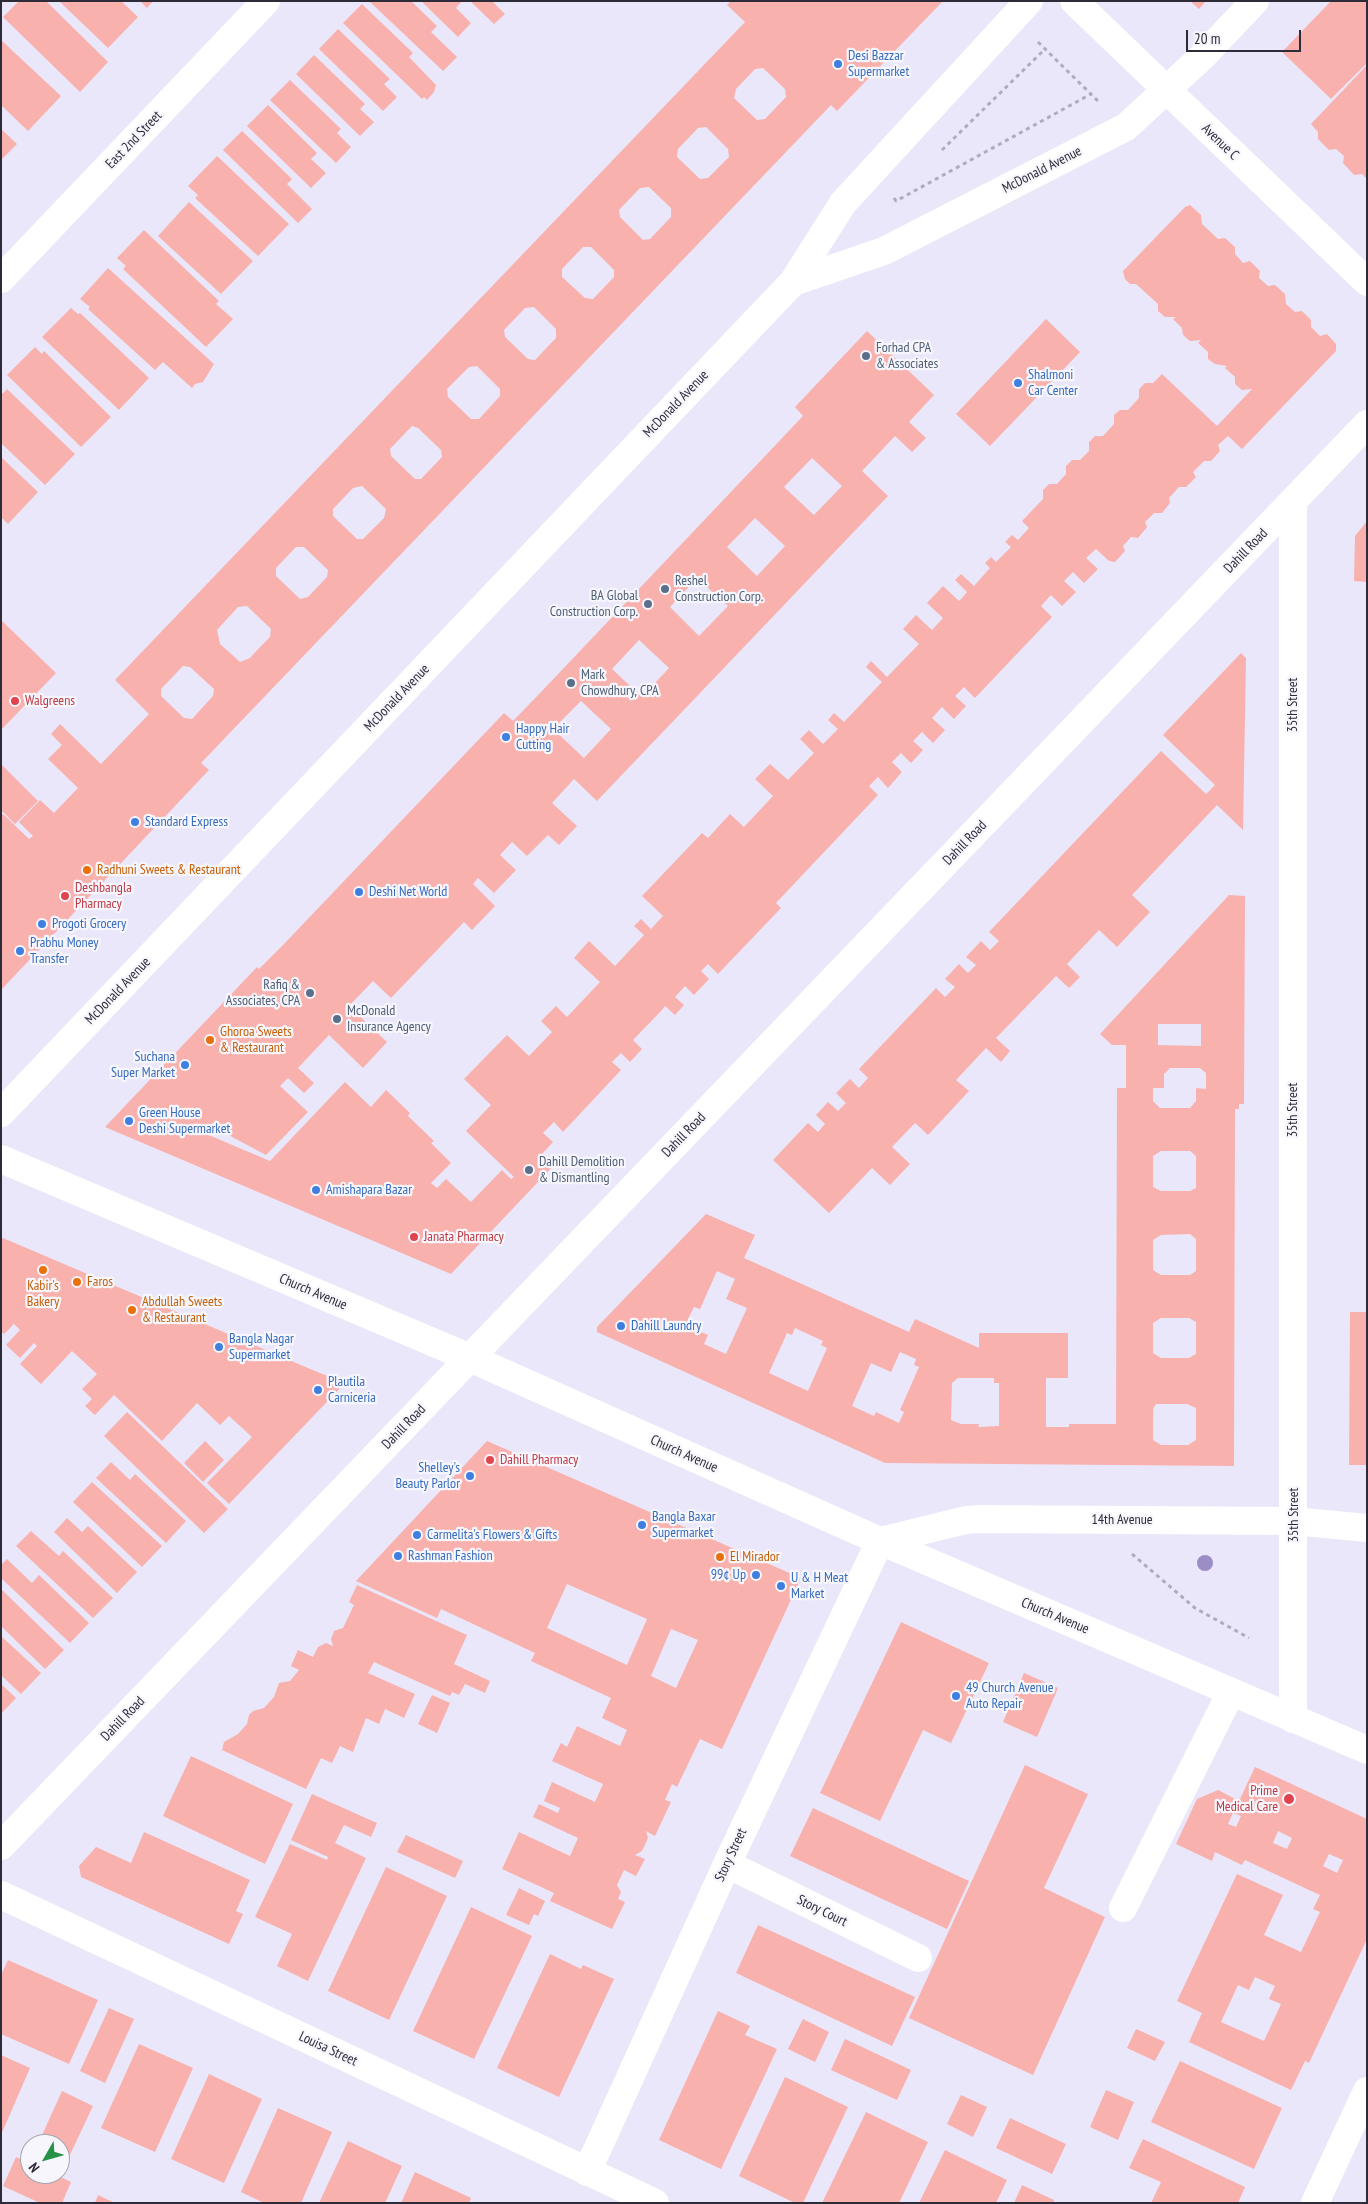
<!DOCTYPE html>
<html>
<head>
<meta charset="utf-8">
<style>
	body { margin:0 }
	#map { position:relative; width:1368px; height:2204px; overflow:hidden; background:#eae7fb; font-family:"PT Sans Narrow",sans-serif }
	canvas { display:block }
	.frame { position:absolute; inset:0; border:2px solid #2d2b37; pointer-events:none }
	.north { position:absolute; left:20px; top:2134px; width:50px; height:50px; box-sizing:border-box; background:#f7f6fd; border:1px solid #a6a5ae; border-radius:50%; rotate:232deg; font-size:14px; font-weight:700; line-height:20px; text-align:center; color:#2d2b37 }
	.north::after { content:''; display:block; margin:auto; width:18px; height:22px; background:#279148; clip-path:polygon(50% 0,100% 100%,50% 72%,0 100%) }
	.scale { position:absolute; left:1186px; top:30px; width:115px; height:22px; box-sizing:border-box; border:2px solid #2d2b37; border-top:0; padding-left:6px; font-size:15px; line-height:18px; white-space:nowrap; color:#2d2b37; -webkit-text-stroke:4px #f7f6fd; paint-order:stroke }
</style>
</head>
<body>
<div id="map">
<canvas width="1368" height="2204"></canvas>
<div class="frame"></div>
<div class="north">N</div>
<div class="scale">20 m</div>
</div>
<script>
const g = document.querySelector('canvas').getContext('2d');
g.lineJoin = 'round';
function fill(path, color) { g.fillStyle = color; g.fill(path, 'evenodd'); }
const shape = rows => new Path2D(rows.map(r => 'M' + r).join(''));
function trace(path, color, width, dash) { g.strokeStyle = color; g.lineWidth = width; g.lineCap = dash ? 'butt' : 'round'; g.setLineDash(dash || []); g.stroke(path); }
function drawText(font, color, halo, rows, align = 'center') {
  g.font = font + ' "PT Sans Narrow",sans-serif'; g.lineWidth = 4.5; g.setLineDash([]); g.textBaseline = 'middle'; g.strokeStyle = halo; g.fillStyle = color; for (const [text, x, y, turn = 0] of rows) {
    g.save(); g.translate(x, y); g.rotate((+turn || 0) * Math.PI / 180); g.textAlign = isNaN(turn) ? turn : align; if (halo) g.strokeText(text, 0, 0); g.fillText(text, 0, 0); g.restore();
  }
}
const building = shape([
	[19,1,46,1,108,62,80,92,3,17],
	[59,1,121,1,138,17,108,48],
	[140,1,153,1,147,8],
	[369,1,411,1,437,26,431,32,457,57,443,71],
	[421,1,462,1,456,8,471,23,458,37],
	[470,1,492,1,505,14,494,24],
	[731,1,943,1,837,111,831,105,201,763,209,770,1,990,1,816,3,814,29,839,33,836,19,822,40,800,54,813,78,788,48,759,62,745,51,734,60,724,101,764,149,714,115,680,745,22,727,5],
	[763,68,785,89,786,97,765,119,757,120,734,98,736,89,755,69],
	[706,127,728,149,729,157,708,178,700,179,677,157,678,149,698,128],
	[649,187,671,208,671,217,650,239,643,240,620,217,619,210,640,188],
	[583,247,591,247,614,270,614,277,593,299,585,298,562,277,562,269],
	[534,307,556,329,556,338,535,360,528,359,505,337,504,330,525,308],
	[477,366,500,389,500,396,479,419,471,419,448,397,447,389,469,367],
	[412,426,418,428,441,450,442,457,421,479,415,479,391,456,390,449],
	[362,486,386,509,384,518,363,539,357,539,333,516,333,509,353,488],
	[296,547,304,547,328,570,327,577,308,597,300,599,276,576,276,568],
	[247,606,271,629,270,637,259,648,250,658,240,662,220,644,217,630,238,607],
	[183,666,190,667,214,689,213,696,192,719,184,718,161,696,161,689],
	[1190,1,1206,1,1199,9],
	[1331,1,1367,1,1367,63,1331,99,1282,52],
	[362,4,413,53,409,57,436,85,434,92,427,100,424,97,422,99,343,23],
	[338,29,390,79,384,84,397,97,383,111,319,49],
	[1,40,61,96,28,131,1,105],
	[314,55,365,104,360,109,374,122,360,136,296,74],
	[1367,65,1367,179,1362,174,1354,175,1343,163,1344,156,1336,149,1329,150,1318,139,1318,132,1311,124],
	[290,80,341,129,337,133,351,147,336,163,270,100],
	[268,105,317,153,311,159,326,173,311,188,247,126],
	[1,129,17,144,1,160],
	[242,131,292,179,287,184,312,209,298,223,223,150],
	[217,156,289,224,258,256,195,198,198,195,188,186],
	[189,202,253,261,221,294,158,236],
	[1190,205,1201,215,1202,224,1218,239,1225,238,1235,247,1235,254,1243,263,1250,261,1260,271,1259,278,1268,286,1275,285,1285,294,1286,304,1295,312,1302,311,1311,320,1311,327,1320,336,1327,334,1336,344,1336,351,1242,449,1228,436,1218,445,1220,451,1211,461,1204,461,1193,472,1196,477,1186,487,1179,487,1169,498,1170,503,1162,513,1154,513,1145,522,1147,527,1138,538,1131,537,1123,546,1125,551,1115,562,1109,561,1096,549,1086,558,1098,569,1084,583,1073,572,1064,581,1076,592,1062,606,1051,595,1041,606,1052,617,975,698,964,687,955,696,966,706,954,719,942,707,932,718,945,730,933,743,922,732,913,741,923,750,911,763,901,753,892,762,902,772,888,788,878,777,869,786,878,795,776,903,781,908,718,974,708,964,701,971,709,979,694,995,685,986,675,997,684,1005,675,1015,665,1006,662,1010,633,1040,642,1049,630,1062,621,1053,612,1062,621,1070,563,1132,554,1122,543,1133,553,1142,542,1154,554,1165,451,1274,105,1127,257,967,259,969,284,944,504,713,513,721,542,691,803,416,795,407,867,331,934,395,909,422,926,438,912,452,895,436,862,471,888,496,597,801,574,779,552,803,577,826,559,845,548,835,527,856,512,842,500,855,516,870,494,893,478,878,473,884,495,906,472,930,464,922,391,998,373,981,349,1006,387,1042,363,1068,329,1035,298,1068,314,1083,304,1093,288,1078,280,1086,308,1112,266,1155,232,1137,215,1121,204,1133,270,1161,345,1082,371,1107,386,1090,410,1113,408,1116,434,1141,431,1143,451,1163,431,1183,437,1188,446,1179,471,1202,502,1170,511,1179,514,1177,466,1131,491,1105,464,1079,507,1035,529,1056,552,1032,541,1021,556,1006,567,1017,600,982,574,958,589,941,615,966,644,935,634,926,641,919,651,929,663,916,642,896,702,833,708,838,730,814,744,827,773,796,755,779,770,764,788,780,814,753,800,739,809,730,823,744,838,729,828,720,834,713,844,722,882,682,866,667,871,661,887,677,919,644,903,629,916,615,932,630,943,618,927,603,943,586,959,601,962,598,967,592,955,580,961,574,974,586,990,568,985,563,991,557,996,562,1011,547,1005,542,1012,535,1018,540,1029,528,1022,521,1043,499,1043,490,1049,484,1057,484,1066,474,1066,466,1072,460,1080,460,1089,451,1089,442,1095,436,1103,436,1114,424,1114,415,1120,410,1128,410,1139,398,1139,389,1145,383,1153,383,1162,374,1217,426,1252,389,1242,390,1235,384,1235,377,1225,368,1227,366,1215,364,1208,359,1208,352,1198,343,1201,340,1190,341,1183,335,1182,328,1173,319,1176,317,1165,317,1158,311,1158,304,1136,284,1130,284,1125,279,1123,271,1185,207],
	[812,458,842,486,814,515,784,487],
	[755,518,785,546,757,576,727,547],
	[697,578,728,606,699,636,670,607],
	[639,640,669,668,642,697,612,669],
	[581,701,611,729,584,758,553,729],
	[144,230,219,301,216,304,233,319,206,347,123,269,126,266,117,258],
	[108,268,214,364,203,382,195,384,192,388,163,362,155,370,88,309,90,307,80,299],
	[71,308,78,314,80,313,149,378,119,410,42,337],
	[1046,319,1080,352,990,446,956,414],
	[35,347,42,354,44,351,111,417,81,447,7,375],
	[7,389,75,454,45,485,1,443,1,395],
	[1,457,38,492,8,524,1,517],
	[1367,521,1367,582,1354,581,1355,536],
	[1,620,56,673,1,730],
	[1241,653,1246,658,1243,830,1217,805,1132,895,1150,912,1117,947,1099,930,1067,964,1080,977,1069,988,1056,976,996,1038,1010,1051,1001,1062,986,1048,956,1080,969,1091,928,1135,915,1123,892,1147,910,1164,890,1185,872,1168,829,1213,773,1160,808,1123,818,1132,825,1124,816,1115,828,1102,838,1111,846,1103,836,1093,850,1079,859,1088,868,1078,859,1069,936,988,945,997,955,987,945,979,959,964,968,973,976,965,966,957,981,941,990,950,999,941,989,932,1161,751,1206,794,1215,785,1163,735],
	[1,764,38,801,15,824,1,810],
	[1229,895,1245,896,1244,1104,1239,1104,1239,1109,1235,1109,1234,1466,885,1463,597,1332,597,1327,706,1214,755,1235,744,1258,909,1332,915,1319,979,1348,979,1333,1068,1333,1068,1378,1046,1378,1046,1427,1069,1427,1069,1424,1116,1424,1117,1088,1126,1088,1126,1045,1112,1045,1100,1034],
	[1158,1024,1201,1024,1201,1046,1158,1045],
	[1170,1068,1200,1068,1206,1073,1206,1089,1196,1088,1196,1101,1190,1108,1160,1108,1153,1101,1153,1088,1164,1088,1164,1074],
	[1161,1151,1190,1151,1196,1156,1196,1188,1190,1191,1161,1191,1153,1187,1153,1156],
	[1190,1234,1196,1239,1196,1271,1190,1275,1161,1275,1153,1270,1153,1240,1161,1235],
	[717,1271,735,1279,726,1299,747,1308,726,1354,704,1344,708,1335,685,1325,694,1307,700,1309],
	[1161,1318,1189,1318,1196,1322,1196,1354,1189,1358,1161,1358,1153,1353,1153,1323],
	[795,1328,823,1341,821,1345,827,1348,808,1391,769,1373,787,1333,792,1335],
	[900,1352,916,1359,914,1365,919,1367,900,1410,904,1412,899,1423,876,1412,874,1416,852,1406,871,1363,891,1372],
	[958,1378,994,1378,994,1383,999,1383,999,1426,978,1427,979,1424,961,1424,951,1420,952,1383],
	[1156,1404,1187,1404,1196,1408,1196,1440,1188,1445,1161,1445,1153,1440,1153,1409],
	[3,1238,315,1371,345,1383,229,1504,207,1483,252,1437,229,1416,220,1425,197,1403,162,1441,114,1395,95,1415,85,1406,92,1399,82,1389,97,1374,72,1351,41,1384,20,1364,37,1346,34,1343,20,1358,6,1345,20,1330,14,1324,4,1334,1,1332,1,1240],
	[1350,1312,1367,1312,1367,1465,1349,1465],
	[127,1412,228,1509,204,1533,104,1436],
	[205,1441,224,1460,203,1482,184,1463],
	[487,1441,801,1578,722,1749,700,1739,677,1787,672,1784,665,1800,671,1802,655,1836,646,1831,648,1838,642,1851,635,1855,645,1859,636,1876,624,1870,617,1885,621,1892,618,1899,625,1902,612,1929,550,1901,554,1893,502,1869,519,1832,570,1856,578,1838,533,1817,539,1804,558,1813,560,1808,544,1801,552,1782,595,1802,603,1784,552,1761,561,1743,567,1747,577,1726,620,1746,627,1730,602,1718,611,1698,531,1661,535,1653,441,1609,437,1618,356,1581],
	[567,1584,647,1619,627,1665,547,1628],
	[671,1629,698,1640,676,1688,651,1676],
	[111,1462,130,1480,135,1474,186,1521,166,1543,96,1478],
	[92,1482,162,1546,142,1567,73,1502],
	[67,1518,82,1532,88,1526,137,1572,117,1593,54,1532],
	[31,1531,59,1556,63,1551,113,1598,93,1618,16,1546],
	[7,1559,32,1583,39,1575,89,1623,70,1643,1,1578,1,1565],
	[357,1585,467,1635,454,1664,490,1681,485,1693,465,1684,459,1695,452,1692,450,1696,374,1662,368,1673,415,1694,404,1718,385,1709,379,1724,366,1718,353,1752,340,1746,332,1763,321,1758,306,1789,222,1750,224,1742,238,1734,247,1724,249,1715,253,1711,264,1708,274,1697,279,1683,290,1681,299,1670,291,1666,298,1650,313,1657,318,1647,326,1643,333,1646,331,1639,334,1631,343,1628,354,1605,349,1602],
	[1,1589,64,1650,45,1669,1,1626],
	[901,1622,989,1663,951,1743,923,1730,880,1821,820,1793],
	[1,1636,41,1673,21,1694,1,1675],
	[1024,1673,1058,1688,1037,1737,1003,1722],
	[1,1684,16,1698,1,1714],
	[432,1695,450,1703,437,1733,418,1724],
	[191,1756,293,1804,265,1864,163,1816],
	[1025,1765,1088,1794,1044,1888,1105,1917,1033,2075,909,2018],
	[1255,1767,1367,1819,1367,1939,1309,2063,1305,2061,1291,2090,1189,2042,1202,2013,1177,2001,1237,1874,1283,1895,1264,1935,1301,1952,1320,1912,1313,1909,1320,1895,1294,1883,1245,1860,1242,1865,1215,1852,1212,1861,1176,1844,1197,1799,1218,1790,1239,1801],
	[1233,1813,1241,1816,1236,1827,1228,1824],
	[1278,1831,1292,1838,1287,1849,1273,1843],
	[1329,1854,1343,1860,1337,1873,1323,1866],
	[1255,1977,1275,1986,1269,1999,1281,2004,1264,2041,1221,2022,1238,1985,1249,1990],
	[312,1794,377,1823,371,1837,344,1825,335,1843,366,1858,308,1981,277,1966,292,1934,255,1917,290,1844,327,1860,328,1857,291,1840],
	[813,1808,969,1881,947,1929,790,1856],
	[144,1832,250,1880,236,1911,243,1914,229,1944,81,1877,79,1866,96,1847,131,1863],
	[406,1835,463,1861,455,1878,397,1852],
	[386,1867,447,1896,389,2020,328,1991],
	[519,1888,545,1901,538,1916,534,1914,529,1925,506,1915],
	[471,1907,532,1936,474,2059,413,2031],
	[758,1925,915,1997,892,2046,736,1973],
	[550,1954,581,1969,583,1965,614,1979,559,2097,497,2068],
	[8,1960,98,2000,69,2064,1,2034,1,1975],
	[109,2008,134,2019,105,2083,80,2071],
	[718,2011,750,2026,745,2035,777,2049,721,2169,659,2140],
	[803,2019,829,2032,815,2062,788,2049],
	[1136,2029,1165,2042,1155,2061,1127,2048],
	[845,2039,911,2070,897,2100,831,2070],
	[139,2044,193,2068,155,2152,101,2128],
	[1,2055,30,2068,1,2135],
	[1180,2061,1282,2108,1254,2169,1151,2122],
	[209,2074,262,2099,224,2183,171,2159],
	[785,2077,848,2107,803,2203,795,2203,739,2176],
	[1106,2090,1134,2102,1118,2140,1090,2127],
	[62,2091,93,2106,68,2159,60,2155,60,2144,38,2144],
	[961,2095,987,2107,973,2137,947,2124],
	[278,2108,332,2132,301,2203,264,2203,241,2192],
	[866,2112,928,2142,899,2203,822,2203],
	[1010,2118,1066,2144,1052,2174,996,2148],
	[1143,2139,1245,2187,1238,2203,1151,2203,1161,2182,1129,2168],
	[348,2141,402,2166,385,2203,319,2203],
	[945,2150,1007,2180,996,2203,919,2203],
	[16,2157,30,2163,30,2174,55,2174,71,2182,62,2203,40,2203,3,2186],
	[415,2172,471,2198,469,2203,401,2203],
	[1022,2185,1054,2200,1053,2203,1014,2203],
	[98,2195,115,2203,95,2203]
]);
const path = shape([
	[1038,42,1100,103],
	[942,150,1045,49],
	[894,198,896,201,1091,94],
	[1132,1554,1195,1608,1249,1638]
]);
const minor = shape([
	[1074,1,1367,282],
	[1,279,266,1],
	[1293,502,1293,1719],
	[1,1846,1367,424],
	[727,1864,918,1958],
	[1,1895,655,2203],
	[1123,1908,1231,1692],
	[587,2172,727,1864,880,1541,1367,1750],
	[1315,2203,1367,2091]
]);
const major = shape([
	[793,282,884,251,1126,127,1204,55,1255,1],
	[1,1113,793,282,843,203,1029,1],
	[1,1159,470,1358,880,1541,966,1520,978,1519,1293,1521,1367,1528]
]);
const trees = [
	[1205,1563]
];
const markers = [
	[838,64,5,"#3f7fe0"],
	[866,356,5,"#5c6f8a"],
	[1018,383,5,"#3f7fe0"],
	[665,589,5,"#5c6f8a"],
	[648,604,5,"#5c6f8a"],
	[571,683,5,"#5c6f8a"],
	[15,701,5,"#e0444e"],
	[506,737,5,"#3f7fe0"],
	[135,822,5,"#3f7fe0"],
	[87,870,5,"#e8710a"],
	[359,892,5,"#3f7fe0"],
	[65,896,5,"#e0444e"],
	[42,924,5,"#3f7fe0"],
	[20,951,5,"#3f7fe0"],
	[310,993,5,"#5c6f8a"],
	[337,1019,5,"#5c6f8a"],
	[210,1040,5,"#e8710a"],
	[185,1065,5,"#3f7fe0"],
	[129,1121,5,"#3f7fe0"],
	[529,1170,5,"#5c6f8a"],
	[316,1190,5,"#3f7fe0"],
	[414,1237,5,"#e0444e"],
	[43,1270,5,"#e8710a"],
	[77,1282,5,"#e8710a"],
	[132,1310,5,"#e8710a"],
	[621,1326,5,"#3f7fe0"],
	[219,1347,5,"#3f7fe0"],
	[318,1390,5,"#3f7fe0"],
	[490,1460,5,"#e0444e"],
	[470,1476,5,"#3f7fe0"],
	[642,1525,5,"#3f7fe0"],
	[417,1535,5,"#3f7fe0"],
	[398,1556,5,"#3f7fe0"],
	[720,1557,5,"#e8710a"],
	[756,1575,5,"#3f7fe0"],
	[781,1586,5,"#3f7fe0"],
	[956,1696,5,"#3f7fe0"],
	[1289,1799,6,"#e0444e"]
];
const shopNames = [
	["Desi Bazzar",848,56],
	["Supermarket",848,72],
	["Shalmoni",1028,375],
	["Car Center",1028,391],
	["Happy Hair",516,729],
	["Cutting",516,745],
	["Standard Express",145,822],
	["Deshi Net World",369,892],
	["Progoti Grocery",52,924],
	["Prabhu Money",30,943],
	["Transfer",30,959],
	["Suchana",175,1057,"right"],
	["Super Market",175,1073,"right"],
	["Green House",139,1113],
	["Deshi Supermarket",139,1129],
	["Amishapara Bazar",326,1190],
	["Dahill Laundry",631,1326],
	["Bangla Nagar",229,1339],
	["Supermarket",229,1355],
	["Plautila",328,1382],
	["Carniceria",328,1398],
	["Shelley's",460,1468,"right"],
	["Beauty Parlor",460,1484,"right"],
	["Bangla Baxar",652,1517],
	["Supermarket",652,1533],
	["Carmelita's Flowers & Gifts",427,1535],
	["Rashman Fashion",408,1556],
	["99¢ Up",746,1575,"right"],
	["U & H Meat",791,1578],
	["Market",791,1594],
	["49 Church Avenue",966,1688],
	["Auto Repair",966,1704]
];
const streetNames = [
	["East 2nd Street",134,140,-46],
	["Avenue C",1220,142,44],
	["McDonald Avenue",1042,170,-27],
	["McDonald Avenue",676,404,-46],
	["Dahill Road",1246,551,-46],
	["McDonald Avenue",397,698,-46],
	["35th Street",1293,705,-90],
	["Dahill Road",965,843,-46],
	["McDonald Avenue",118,991,-46],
	["35th Street",1293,1110,-90],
	["Dahill Road",684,1135,-46],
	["Church Avenue",313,1292,23],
	["Dahill Road",404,1427,-46],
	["Church Avenue",684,1454,24],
	["35th Street",1294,1515,-90],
	["14th Avenue",1122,1520],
	["Church Avenue",1055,1616,23],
	["Dahill Road",123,1719,-46],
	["Story Street",731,1855,-65],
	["Story Court",822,1911,26],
	["Louisa Street",328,2049,25]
];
const serviceNames = [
	["Forhad CPA",876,348],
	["& Associates",876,364],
	["Reshel",675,581],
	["Construction Corp.",675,597],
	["BA Global",638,596,"right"],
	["Construction Corp.",638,612,"right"],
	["Mark",581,675],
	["Chowdhury, CPA",581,691],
	["Rafiq &",300,985,"right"],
	["Associates, CPA",300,1001,"right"],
	["McDonald",347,1011],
	["Insurance Agency",347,1027],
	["Dahill Demolition",539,1162],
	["& Dismantling",539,1178]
];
const healthNames = [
	["Walgreens",25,701],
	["Deshbangla",75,888],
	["Pharmacy",75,904],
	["Janata Pharmacy",424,1237],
	["Dahill Pharmacy",500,1460],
	["Prime",1278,1791,"right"],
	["Medical Care",1278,1807,"right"]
];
const foodNames = [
	["Radhuni Sweets & Restaurant",97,870],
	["Ghoroa Sweets",220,1032],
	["& Restaurant",220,1048],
	["Faros",87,1282],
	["Kabir's",43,1286,"center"],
	["Bakery",43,1302,"center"],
	["Abdullah Sweets",142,1302],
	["& Restaurant",142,1318],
	["El Mirador",730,1557]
];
fill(building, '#f8b1ad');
trace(path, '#afacbd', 3, [4, 4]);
trace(minor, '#fff', 28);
trace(major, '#fff', 28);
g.fillStyle = '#9c8dc5';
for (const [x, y] of trees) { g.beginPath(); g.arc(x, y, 8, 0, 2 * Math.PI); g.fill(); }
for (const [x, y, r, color] of markers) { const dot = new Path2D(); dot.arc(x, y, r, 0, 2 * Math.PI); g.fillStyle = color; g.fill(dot); trace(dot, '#f7f6fd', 2); }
drawText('14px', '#366cbe', '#f7f6fd', shopNames, 'left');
drawText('14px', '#2d2b37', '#f7f6fd', streetNames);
drawText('14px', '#4e5e75', '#f7f6fd', serviceNames, 'left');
drawText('14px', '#be3a42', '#f7f6fd', healthNames, 'left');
drawText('14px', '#c56008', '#f7f6fd', foodNames, 'left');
</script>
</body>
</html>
